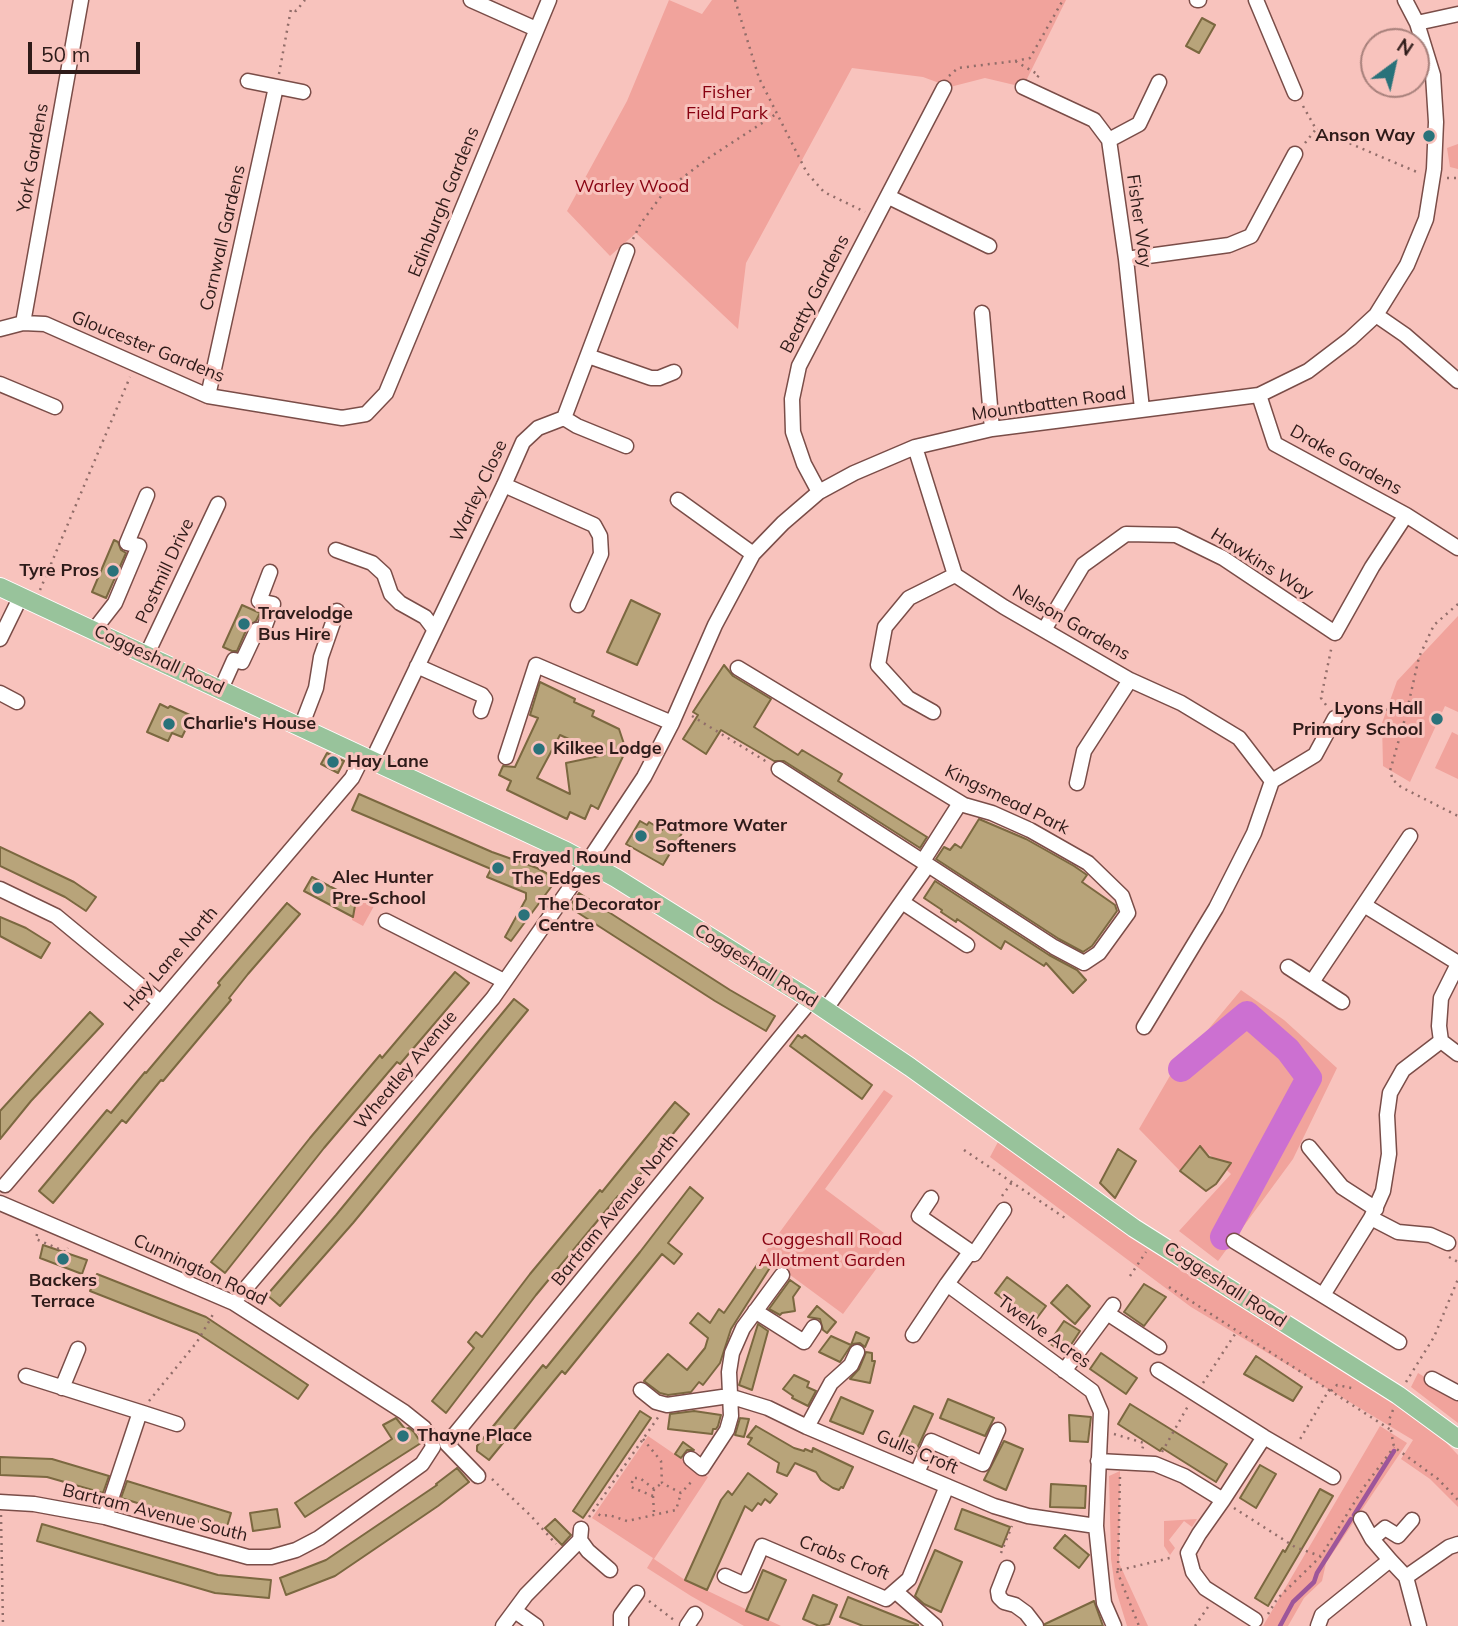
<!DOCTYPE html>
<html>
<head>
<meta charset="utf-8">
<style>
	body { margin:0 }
	#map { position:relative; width:1458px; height:1626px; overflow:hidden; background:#f8c3bd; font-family:Mulish,sans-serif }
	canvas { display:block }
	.north { position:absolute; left:1360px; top:28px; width:70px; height:70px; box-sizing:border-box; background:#f8c3bd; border:2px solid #a7807b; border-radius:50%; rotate:33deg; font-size:19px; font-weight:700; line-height:28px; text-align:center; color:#2e1b19 }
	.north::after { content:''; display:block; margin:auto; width:24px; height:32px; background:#29727a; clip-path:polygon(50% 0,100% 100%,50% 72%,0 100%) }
	.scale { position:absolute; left:28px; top:42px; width:112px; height:32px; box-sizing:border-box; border:4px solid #2e1b19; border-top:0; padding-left:9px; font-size:21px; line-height:24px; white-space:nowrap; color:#2e1b19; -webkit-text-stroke:5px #f8c3bd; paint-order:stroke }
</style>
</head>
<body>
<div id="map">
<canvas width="1458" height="1626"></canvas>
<div class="north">N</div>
<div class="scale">50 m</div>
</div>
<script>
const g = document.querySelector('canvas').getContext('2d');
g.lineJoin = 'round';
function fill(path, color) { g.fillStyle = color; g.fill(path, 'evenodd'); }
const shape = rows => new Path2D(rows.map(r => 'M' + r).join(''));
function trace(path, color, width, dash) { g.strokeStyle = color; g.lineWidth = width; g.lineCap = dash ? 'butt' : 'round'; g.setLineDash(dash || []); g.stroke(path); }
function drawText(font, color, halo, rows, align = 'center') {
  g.font = font + ' Mulish,sans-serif'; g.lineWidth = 6; g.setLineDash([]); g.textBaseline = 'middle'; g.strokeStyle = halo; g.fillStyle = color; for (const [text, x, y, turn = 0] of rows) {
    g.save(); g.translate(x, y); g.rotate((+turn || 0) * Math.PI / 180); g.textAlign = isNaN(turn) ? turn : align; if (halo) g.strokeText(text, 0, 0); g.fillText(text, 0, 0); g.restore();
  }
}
const green = shape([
	[669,0,702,14,712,0,1066,0,1023,87,985,78,950,87,923,77,852,68,746,263,738,329,636,233,610,256,567,211,627,101],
	[1458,144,1458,169,1450,167,1447,148],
	[1458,616,1458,712,1445,706,1410,782,1383,766,1382,723,1397,681],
	[1452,732,1458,735,1458,779,1435,768],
	[355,896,374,906,363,926,352,920],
	[1241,990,1284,1020,1337,1068,1293,1159,1218,1261,1179,1231,1231,1174,1200,1146,1180,1171,1139,1129,1171,1074],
	[884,1090,893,1096,825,1189,896,1242,843,1314,763,1255],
	[999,1140,1353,1374,1436,1432,1458,1455,1458,1507,1430,1479,1401,1459,1413,1440,1191,1307,990,1157],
	[1418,1373,1458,1397,1458,1423,1411,1387],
	[1380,1426,1407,1443,1326,1563,1322,1581,1304,1598,1288,1626,1263,1626],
	[648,1436,708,1477,654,1559,685,1580,781,1626,744,1626,691,1596,647,1568,653,1558,592,1518],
	[1120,1471,1119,1563,1148,1626,1127,1626,1115,1587,1111,1559,1109,1476],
	[1197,1519,1192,1527,1184,1521,1169,1540,1175,1548,1170,1555,1164,1546,1164,1521]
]);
const stream = shape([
	[1354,1515,1394,1451],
	[1280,1626,1293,1602,1314,1582,1317,1573,1351,1519]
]);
const river = shape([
	[1181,1069,1247,1014,1288,1050,1309,1078,1223,1237]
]);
const building = shape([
	[1202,18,1215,25,1199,53,1186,46,1202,18],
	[114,540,118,542,121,550,126,553,106,598,92,592,114,540],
	[631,600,660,614,637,665,607,652,631,600],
	[242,605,260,613,256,621,248,626,237,651,232,651,223,647,242,605],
	[724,665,733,676,771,699,754,727,798,755,802,750,842,774,838,781,927,837,920,848,784,761,774,761,721,730,706,754,683,739,698,715,693,712,724,665],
	[540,682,575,699,574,702,594,711,592,716,619,729,626,750,598,809,591,805,585,819,570,812,567,819,507,790,511,781,499,775,503,766,515,767,538,718,530,715,540,682],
	[560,735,604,755,566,763,570,794,537,778,560,735],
	[160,704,168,708,170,706,192,716,182,737,172,733,168,741,147,732,160,704],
	[327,753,344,761,338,773,321,764,327,753],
	[359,794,492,852,537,868,557,879,511,941,505,937,526,899,526,893,487,877,491,869,352,810,359,794],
	[979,819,1026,839,1074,866,1087,875,1082,882,1115,905,1117,911,1092,946,1083,952,1059,939,936,859,944,847,950,850,955,844,961,848,979,819],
	[640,821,647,825,649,822,662,830,665,824,682,833,663,865,626,844,640,821],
	[0,847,74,882,96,897,86,911,65,897,0,866,0,847],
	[312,877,356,900,353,917,304,891,312,877],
	[935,881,1049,955,1077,970,1086,980,1073,993,1046,963,1044,966,1005,941,1001,949,957,919,956,922,941,912,942,910,924,898,935,881],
	[579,893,730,990,775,1016,766,1031,715,1001,569,907,579,893],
	[287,903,300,914,248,974,229,998,231,1000,163,1081,161,1080,126,1123,122,1120,53,1203,39,1191,107,1110,111,1113,145,1072,146,1073,220,985,218,983,287,903],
	[0,917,26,928,50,943,41,958,0,936,0,917],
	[455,972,469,983,400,1064,397,1062,324,1148,225,1273,211,1262,310,1138,380,1055,382,1058,455,972],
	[514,999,528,1010,353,1223,280,1306,267,1295,336,1215,514,999],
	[90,1012,103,1024,31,1101,0,1139,0,1111,90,1012],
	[798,1035,802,1038,805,1035,872,1085,862,1099,790,1046,798,1035],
	[675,1102,689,1114,621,1198,618,1196,536,1295,446,1413,432,1401,474,1348,468,1342,476,1332,482,1337,530,1274,600,1190,602,1192,675,1102],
	[1200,1146,1209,1157,1231,1163,1216,1184,1206,1191,1180,1171,1200,1146],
	[1118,1149,1136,1161,1115,1198,1100,1183,1118,1149],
	[690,1187,703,1198,668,1243,682,1254,674,1264,662,1254,565,1374,562,1371,489,1460,477,1451,477,1446,543,1365,546,1368,640,1252,690,1187],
	[43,1245,87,1260,82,1274,40,1258,43,1245],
	[761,1259,771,1266,731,1329,720,1363,703,1385,699,1382,691,1392,668,1395,660,1393,644,1381,668,1354,687,1370,705,1348,708,1338,690,1323,698,1313,710,1323,719,1309,724,1313,761,1259],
	[97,1274,206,1317,308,1385,298,1399,197,1333,90,1291,97,1274],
	[1007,1277,1046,1306,1034,1322,995,1293,1007,1277],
	[790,1280,800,1287,793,1297,795,1311,782,1313,780,1315,769,1309,790,1280],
	[1144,1284,1166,1297,1144,1326,1124,1312,1144,1284],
	[1067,1285,1090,1306,1075,1324,1051,1303,1067,1285],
	[817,1306,836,1322,827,1333,823,1330,820,1319,808,1317,817,1306],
	[1064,1321,1080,1331,1065,1354,1049,1343,1064,1321],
	[758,1324,768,1331,752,1390,739,1385,758,1324],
	[856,1332,869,1338,865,1347,860,1343,852,1344,840,1362,819,1352,831,1336,851,1345,856,1332],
	[866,1352,872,1353,872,1361,875,1361,870,1383,850,1379,859,1369,866,1352],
	[1101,1353,1137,1378,1126,1394,1090,1369,1101,1353],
	[1256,1356,1302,1387,1293,1401,1244,1374,1256,1356],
	[794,1375,809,1382,807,1387,816,1391,808,1406,792,1398,793,1396,783,1389,794,1375],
	[841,1397,873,1411,863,1434,830,1421,841,1397],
	[948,1399,994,1418,985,1436,940,1418,948,1399],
	[1130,1404,1227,1464,1216,1482,1162,1448,1160,1451,1118,1424,1130,1404],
	[914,1406,933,1414,916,1451,897,1442,914,1406],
	[640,1411,651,1418,583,1518,573,1511,640,1411],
	[694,1411,721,1415,718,1426,716,1429,713,1429,712,1434,668,1429,670,1414,694,1411],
	[1069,1415,1091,1417,1088,1442,1070,1441,1069,1415],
	[396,1418,405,1429,409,1428,414,1432,421,1443,305,1517,295,1503,392,1439,383,1425,396,1418],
	[740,1418,749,1419,744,1437,735,1435,740,1418],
	[756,1426,794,1448,804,1451,805,1449,812,1452,813,1448,853,1467,843,1488,841,1487,839,1490,833,1488,821,1480,816,1472,795,1463,787,1476,777,1472,779,1463,748,1444,752,1438,747,1437,756,1426],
	[1004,1441,1023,1449,1006,1490,984,1480,1004,1441],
	[683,1442,694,1450,687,1450,681,1458,675,1454,683,1442],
	[0,1457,52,1459,109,1476,103,1493,47,1477,0,1475,0,1457],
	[1260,1465,1276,1474,1256,1508,1240,1498,1260,1465],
	[457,1468,469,1482,438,1506,335,1576,286,1595,280,1578,326,1560,437,1485,436,1484,457,1468],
	[748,1473,777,1494,770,1503,765,1499,761,1505,758,1503,752,1511,745,1506,707,1590,685,1580,721,1500,728,1491,732,1495,748,1473],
	[127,1481,231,1513,226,1530,121,1498,127,1481],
	[1051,1484,1086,1486,1085,1508,1050,1507,1051,1484],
	[1320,1489,1333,1496,1268,1606,1255,1598,1283,1550,1285,1552,1320,1489],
	[277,1509,280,1527,253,1531,250,1513,277,1509],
	[962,1509,1010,1527,1002,1547,955,1529,962,1509],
	[555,1519,571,1535,562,1545,545,1528,555,1519],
	[42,1524,218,1575,271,1580,269,1598,215,1593,37,1541,42,1524],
	[1065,1535,1089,1555,1079,1568,1054,1548,1065,1535],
	[935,1550,962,1562,941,1612,924,1604,915,1596,935,1550],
	[763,1570,786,1580,768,1620,746,1611,763,1570],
	[813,1595,837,1605,829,1624,819,1626,803,1619,813,1595],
	[848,1597,918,1625,918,1626,863,1626,840,1617,848,1597],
	[1094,1601,1103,1626,1045,1626,1045,1624,1094,1601]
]);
const path = shape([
	[735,0,759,78,807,173,824,192,865,212],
	[1015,61,1030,58,1063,0],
	[279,74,291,9,296,11,305,0],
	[949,76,958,68,1015,61,1039,75,1036,79],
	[1303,106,1316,129,1417,172],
	[1305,143,1316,129],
	[1447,178,1458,178],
	[633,239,641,223,665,191,707,159,776,114],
	[40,590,130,377],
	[1458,604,1434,625,1419,657,1406,715,1390,771,1393,780,1401,787,1458,816],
	[1326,705,1321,698,1332,645],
	[1347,713,1368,704,1406,715],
	[692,716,767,762],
	[964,1150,1065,1218],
	[1002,1196,1012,1182],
	[37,1234,36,1239,66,1252,68,1248],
	[1449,1257,1458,1262],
	[1130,1276,1146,1252],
	[1169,1287,1329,1390,1299,1441],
	[1406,1382,1434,1337,1458,1279],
	[1203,1383,1237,1331],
	[1329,1390,1391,1430],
	[1331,1391,1337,1385,1356,1389],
	[149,1401,197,1342,215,1311],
	[1393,1410,1389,1420,1394,1447,1438,1479,1458,1500],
	[1114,1434,1144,1443,1142,1450],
	[643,1439,661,1461,662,1483,681,1493,693,1480],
	[1162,1452,1188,1406],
	[492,1479,531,1516,556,1544],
	[654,1489,653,1496,631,1487,633,1478,640,1478,654,1489,662,1483],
	[653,1496,654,1513],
	[1234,1508,1295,1547,1320,1556],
	[593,1510,601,1516,609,1515,627,1521,676,1510,681,1493],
	[1,1515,3,1626],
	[589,1517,659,1416],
	[1001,1553,1012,1526],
	[1118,1570,1120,1476],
	[1120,1570,1174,1557],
	[1117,1571,1139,1626],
	[649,1601,674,1620],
	[1268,1614,1277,1599,1321,1556,1364,1487,1394,1447],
	[1195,1626,1208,1607]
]);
const minor = shape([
	[471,0,536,29],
	[1197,0,1199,0],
	[1256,0,1295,93],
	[1417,23,1458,14],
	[248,81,303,92],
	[1023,87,1094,120,1109,140,1126,259,1142,409],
	[1109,140,1139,124,1159,82],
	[889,197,989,246],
	[1126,259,1229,245,1251,236,1295,154],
	[982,313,992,429],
	[1376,315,1405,335,1458,381],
	[23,323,81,0],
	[0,329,23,323,45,324,208,396,342,418,366,414,386,393,549,0],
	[588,356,651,378,659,378,674,372],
	[0,384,55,407],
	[1259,395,1275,444,1406,515,1458,548],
	[208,396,276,87],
	[564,418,577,426,626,446],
	[915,447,955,575,1004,607,1130,680,1181,703,1239,738,1272,781,1254,833,1216,908,1144,1027],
	[504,485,594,525,600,536,601,554,578,605],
	[819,492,804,464,793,432,792,399,799,366,944,88],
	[678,500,753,554],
	[336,550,372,563,384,574,391,594,400,603,425,617,434,629],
	[94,630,115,603,139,546,127,543,147,495],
	[1044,630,1083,565,1126,534,1176,535,1223,558,1335,633,1372,567,1406,515],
	[0,639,21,596],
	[147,654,218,504],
	[417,666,482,695,485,699,481,711],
	[738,668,964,805,992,813,1030,830,1088,863,1122,896,1128,913,1099,953,1084,963,1054,947,928,865,825,1010],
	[221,689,234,660,242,662,257,630,263,631,273,604,259,601,270,572],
	[0,693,17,702],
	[933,712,908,698,878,665,885,627,909,598,955,575],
	[301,727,316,688,321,657,337,611],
	[506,757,536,665,672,723],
	[372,761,504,485,523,442,538,428,564,418,627,251],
	[779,769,928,865],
	[1272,781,1315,755,1335,718],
	[1077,783,1084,751,1130,680],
	[923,861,960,803],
	[0,889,56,916,160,1002],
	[902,902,967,945],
	[1364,905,1458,963],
	[386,921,504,981],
	[1458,964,1441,998,1439,1026,1441,1041,1458,1054],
	[1288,967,1342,1002],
	[1312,982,1410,836],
	[1309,1147,1342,1187,1376,1209],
	[5,1185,352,778,363,756],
	[931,1198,919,1216,974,1254,1004,1210],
	[0,1203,234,1303,404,1412,424,1428,431,1438,433,1447,422,1464,319,1538,296,1550,271,1557,248,1557,105,1517,34,1504,0,1502],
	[1371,1218,1398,1232,1430,1235,1448,1243],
	[1234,1241,1399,1342],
	[970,1252,947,1284,1092,1391,1101,1412,1096,1526,1104,1603,1114,1626],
	[240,1295,493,998,579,875,644,777,672,723,715,625,753,554,783,523,819,492,854,473,915,447,992,429,1259,395,1308,371,1350,339,1376,315,1407,265,1426,219,1434,169,1436,122,1433,75,1417,23,1405,0],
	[1323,1295,1371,1218,1383,1191,1389,1154,1387,1115,1390,1093,1403,1070,1441,1041],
	[755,1311,804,1342,814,1327],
	[1107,1313,1159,1347],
	[913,1335,947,1284],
	[1158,1370,1264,1437,1333,1477],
	[1064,1371,1113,1305],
	[26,1376,140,1412,105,1517],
	[1432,1379,1458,1393],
	[62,1388,78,1349],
	[641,1390,656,1402,667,1405,729,1396,768,1408,807,1427,994,1506,1028,1516,1096,1526],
	[140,1412,177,1424],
	[807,1427,831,1383,851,1365,857,1352],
	[691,1459,702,1468,727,1430,731,1416,729,1372,732,1353,743,1328,782,1275],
	[1098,1461,1155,1464,1184,1476,1223,1500,1264,1437],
	[917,1473,931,1441,983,1464,998,1430],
	[478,1476,447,1444,811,1000],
	[1223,1500,1199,1534,1188,1553,1193,1572,1205,1588,1255,1620],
	[1372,1539,1385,1528,1398,1536,1412,1520],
	[580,1540,588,1551,610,1570],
	[1390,1560,1406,1577,1419,1626],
	[1007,1568,998,1591,999,1597,1004,1602,1015,1605,1026,1613,1036,1626],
	[725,1576,745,1585,762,1546,886,1599,909,1579,947,1486],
	[1406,1577,1449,1547,1458,1544],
	[895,1591,935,1626],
	[515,1611,536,1626],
	[503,1626,526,1595,580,1540,581,1529],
	[621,1626,621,1615,637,1593],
	[687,1626,695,1614],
	[1318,1626,1322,1615,1390,1560,1372,1539,1361,1519]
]);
const major = shape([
	[0,587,566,851,616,878,811,1000,910,1067,1134,1228,1398,1395,1458,1439]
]);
const markers = [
	[1429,136,7,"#29727a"],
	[113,571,7,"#29727a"],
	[244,624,7,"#29727a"],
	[1437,719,7,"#29727a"],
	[169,724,7,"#29727a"],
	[539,749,7,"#29727a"],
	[333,762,7,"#29727a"],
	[641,836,7,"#29727a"],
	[498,868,7,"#29727a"],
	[318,888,7,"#29727a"],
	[524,915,7,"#29727a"],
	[63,1259,7,"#29727a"],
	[403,1436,7,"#29727a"]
];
const parkNames = [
	["Fisher",727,93],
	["Field Park",727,114],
	["Warley Wood",632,187],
	["Coggeshall Road",832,1240],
	["Allotment Garden",832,1261]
];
const poiNames = [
	["Anson Way",1415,136,"right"],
	["Tyre Pros",99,571,"right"],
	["Travelodge",258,614],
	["Bus Hire",258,635],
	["Lyons Hall",1423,709,"right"],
	["Primary School",1423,730,"right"],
	["Charlie's House",183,724],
	["Kilkee Lodge",553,749],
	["Hay Lane",347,762],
	["Patmore Water",655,826],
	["Softeners",655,847],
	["Frayed Round",512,858],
	["The Edges",512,879],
	["Alec Hunter",332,878],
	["Pre-School",332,899],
	["The Decorator",538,905],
	["Centre",538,926],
	["Backers",63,1281,"center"],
	["Terrace",63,1302,"center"],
	["Thayne Place",417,1436]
];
const streetNames = [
	["York Gardens",33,158,-80],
	["Edinburgh Gardens",444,202,-68],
	["Fisher Way",1139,221,82],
	["Cornwall Gardens",223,238,-77],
	["Beatty Gardens",815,294,-63],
	["Gloucester Gardens",148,347,22],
	["Mountbatten Road",1049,404,-8],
	["Drake Gardens",1346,460,29],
	["Warley Close",479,491,-65],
	["Hawkins Way",1262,564,32],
	["Postmill Drive",165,571,-65],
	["Nelson Gardens",1071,623,30],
	["Coggeshall Road",159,660,25],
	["Kingsmead Park",1007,800,26],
	["Hay Lane North",171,959,-49],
	["Coggeshall Road",756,966,32],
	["Wheatley Avenue",406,1070,-50],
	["Bartram Avenue North",615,1210,-51],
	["Cunnington Road",200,1270,25],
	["Coggeshall Road",1225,1285,33],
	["Twelve Acres",1044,1332,36],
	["Gulls Croft",917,1452,23],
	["Bartram Avenue South",155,1513,14],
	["Crabs Croft",844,1558,21]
];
fill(green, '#f1a39c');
trace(stream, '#9d569a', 4.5);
trace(river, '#cc70d1', 26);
fill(building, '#b8a47a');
trace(building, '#7b6840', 2);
trace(minor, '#7a4d48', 17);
trace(major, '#fff', 20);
trace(path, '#916d69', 2.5, [2, 5]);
trace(minor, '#fff', 14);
trace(major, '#98c39b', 18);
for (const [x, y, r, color] of markers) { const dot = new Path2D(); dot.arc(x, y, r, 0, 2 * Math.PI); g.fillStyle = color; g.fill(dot); trace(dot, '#f8c3bd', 2.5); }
drawText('18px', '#870010', '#f8c3bd', parkNames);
drawText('bold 18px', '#2e1b19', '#f8c3bd', poiNames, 'left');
drawText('18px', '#2e1b19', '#f8c3bd', streetNames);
</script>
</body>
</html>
